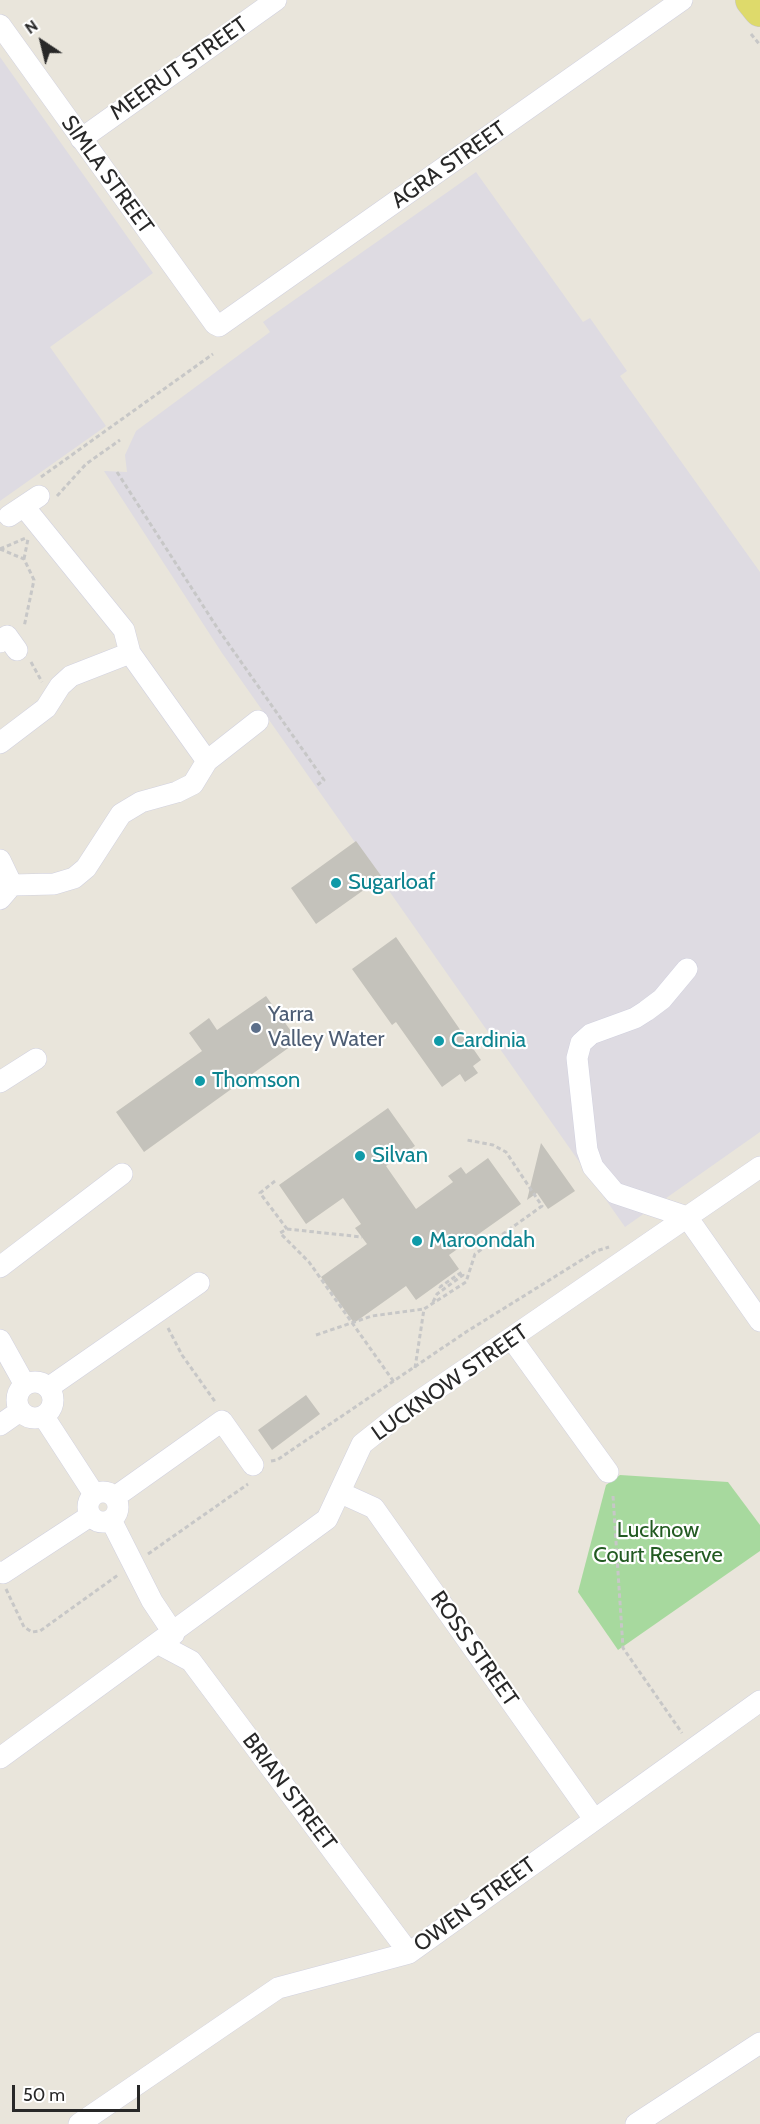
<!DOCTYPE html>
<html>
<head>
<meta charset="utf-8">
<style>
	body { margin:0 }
	#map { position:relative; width:760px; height:2124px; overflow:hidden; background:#e9e5db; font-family:Cabin,sans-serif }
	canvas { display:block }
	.north { position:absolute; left:12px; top:12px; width:60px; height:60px; -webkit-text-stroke:4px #fff; paint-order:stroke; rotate:325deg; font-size:16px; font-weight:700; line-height:24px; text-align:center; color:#282828 }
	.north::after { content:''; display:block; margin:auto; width:21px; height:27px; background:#282828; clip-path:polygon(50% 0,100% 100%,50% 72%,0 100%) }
	.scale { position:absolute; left:12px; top:2085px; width:128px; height:27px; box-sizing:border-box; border:3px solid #282828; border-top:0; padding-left:8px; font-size:18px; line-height:21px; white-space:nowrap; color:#282828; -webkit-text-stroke:4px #fff; paint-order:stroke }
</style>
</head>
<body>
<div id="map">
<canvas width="760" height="2124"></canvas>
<div class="north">N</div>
<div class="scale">50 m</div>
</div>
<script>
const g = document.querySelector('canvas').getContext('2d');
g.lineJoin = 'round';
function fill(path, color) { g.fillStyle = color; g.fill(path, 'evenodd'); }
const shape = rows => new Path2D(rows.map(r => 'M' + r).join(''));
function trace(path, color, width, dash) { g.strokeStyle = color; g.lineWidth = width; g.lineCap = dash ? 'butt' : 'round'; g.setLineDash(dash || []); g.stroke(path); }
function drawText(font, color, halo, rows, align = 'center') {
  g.font = font + ' Cabin,sans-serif'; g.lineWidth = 4.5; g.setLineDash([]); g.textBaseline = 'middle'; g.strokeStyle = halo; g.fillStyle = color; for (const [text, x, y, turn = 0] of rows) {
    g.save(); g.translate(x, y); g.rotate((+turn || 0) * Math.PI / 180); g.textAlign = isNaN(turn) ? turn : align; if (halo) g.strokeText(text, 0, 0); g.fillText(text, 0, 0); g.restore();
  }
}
const industrial = shape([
	[0,57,153,273,50,347,106,426,0,501],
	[476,172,583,322,590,318,627,371,620,376,760,572,760,1132,625,1227,222,653,104,471,127,472,125,455,136,431,270,332,263,322]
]);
const green = shape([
	[620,1475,728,1482,760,1525,760,1551,618,1650,578,1592,606,1485]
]);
const building = shape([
	[356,841,382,877,316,924,291,888],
	[396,937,481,1060,473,1066,478,1073,465,1082,460,1074,442,1087,396,1022,392,1025,352,969],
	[266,996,298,1041,144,1152,116,1112,202,1051,189,1033,209,1018,217,1030],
	[388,1108,415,1146,386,1166,416,1209,453,1182,448,1176,461,1167,466,1174,488,1158,521,1204,449,1255,459,1269,416,1300,406,1286,354,1323,321,1277,367,1244,355,1228,361,1224,343,1198,306,1224,279,1185],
	[541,1143,575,1191,548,1209,537,1193,527,1200],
	[306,1395,320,1414,272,1450,258,1430]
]);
const path = shape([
	[751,34,760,45],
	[117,472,218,629,324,780,316,786],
	[41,477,213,354],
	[57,496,86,464,120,440],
	[0,549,24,559,34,580,24,627],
	[0,549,26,538],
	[24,559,28,539],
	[31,662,42,682],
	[275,1181,260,1193,287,1229,280,1233,309,1262,394,1382],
	[287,1229,362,1237],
	[433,1302,437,1294,463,1275,462,1272,440,1287,437,1285],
	[168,1328,182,1355,216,1403],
	[316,1335,372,1316,424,1309],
	[415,1368,424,1309,466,1282,475,1254,542,1206,506,1152,493,1145,467,1140],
	[271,1461,277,1460,466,1332,596,1251,609,1247],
	[613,1496,623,1648,682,1733],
	[148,1554,248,1484],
	[6,1589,24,1627,32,1632,40,1631,118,1575]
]);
const street = shape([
	[0,25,215,324,219,326,682,0],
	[81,139,276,0],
	[30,514,124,630,130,653],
	[9,516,39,496],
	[0,642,7,636,17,650],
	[0,743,46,708,60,686,71,676,130,653,207,761,193,784,177,792,141,802,121,814,86,868,74,878,54,884,12,885,0,899],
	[207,761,258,721],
	[0,860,12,885],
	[687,969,662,999,646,1011,635,1018,591,1034,581,1043,577,1058,587,1150,593,1167,615,1193,687,1217,760,1321],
	[0,1082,36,1059],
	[0,1267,122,1174],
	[512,1339,608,1472],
	[0,1340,25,1385],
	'17 1400a18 18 0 1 1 36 0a18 18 0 1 1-36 0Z',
	[48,1388,199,1283],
	[44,1417,94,1494],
	[0,1425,20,1411],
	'88 1507a15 15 0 1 1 30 0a15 15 0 1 1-30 0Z',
	[341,1493,374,1508,594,1819],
	[115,1497,222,1421,253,1465],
	[111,1520,152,1601,174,1634],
	[0,1572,3,1573,90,1516],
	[159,1644,191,1661,409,1953],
	[0,1758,327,1519,362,1444,396,1417,760,1167],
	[79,2124,278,1988,409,1953,760,1701],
	[636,2124,760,2043]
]);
const primary = shape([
	[752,0,760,10]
]);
const markers = [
	[336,883,6,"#0f9aa8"],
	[256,1028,6,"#5c6f8a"],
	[439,1041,6,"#0f9aa8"],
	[200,1081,6,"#0f9aa8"],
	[360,1156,6,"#0f9aa8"],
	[417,1241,6,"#0f9aa8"]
];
const streetNames = [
	["MEERUT STREET",179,69,-35],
	["AGRA STREET",449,165,-35],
	["SIMLA STREET",107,175,54],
	["LUCKNOW STREET",450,1383,-35],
	["ROSS STREET",474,1649,55],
	["BRIAN STREET",289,1792,53],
	["OWEN STREET",475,1905,-36]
];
const cultureNames = [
	["Sugarloaf",348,883],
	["Cardinia",451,1041],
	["Thomson",212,1081],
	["Silvan",372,1156],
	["Maroondah",429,1241]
];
const serviceNames = [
	["Yarra",268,1015],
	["Valley Water",268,1040]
];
const parkNames = [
	["Lucknow",658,1531],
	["Court Reserve",658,1556]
];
fill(industrial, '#dedbe2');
fill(green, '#a7d99e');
fill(building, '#c4c2bb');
trace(street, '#d1d1df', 22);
trace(primary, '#c7c7c7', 34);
trace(path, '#c7c7c7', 3, [4.5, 3]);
trace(street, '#fff', 21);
trace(primary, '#deda6b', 33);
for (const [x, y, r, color] of markers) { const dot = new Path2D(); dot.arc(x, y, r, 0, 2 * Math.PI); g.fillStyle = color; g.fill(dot); trace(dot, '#fff', 2); }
drawText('22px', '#282828', '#fff', streetNames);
drawText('22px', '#0d838f', '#fff', cultureNames, 'left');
drawText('22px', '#4e5e75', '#fff', serviceNames, 'left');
drawText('22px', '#235b22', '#fff', parkNames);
</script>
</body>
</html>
